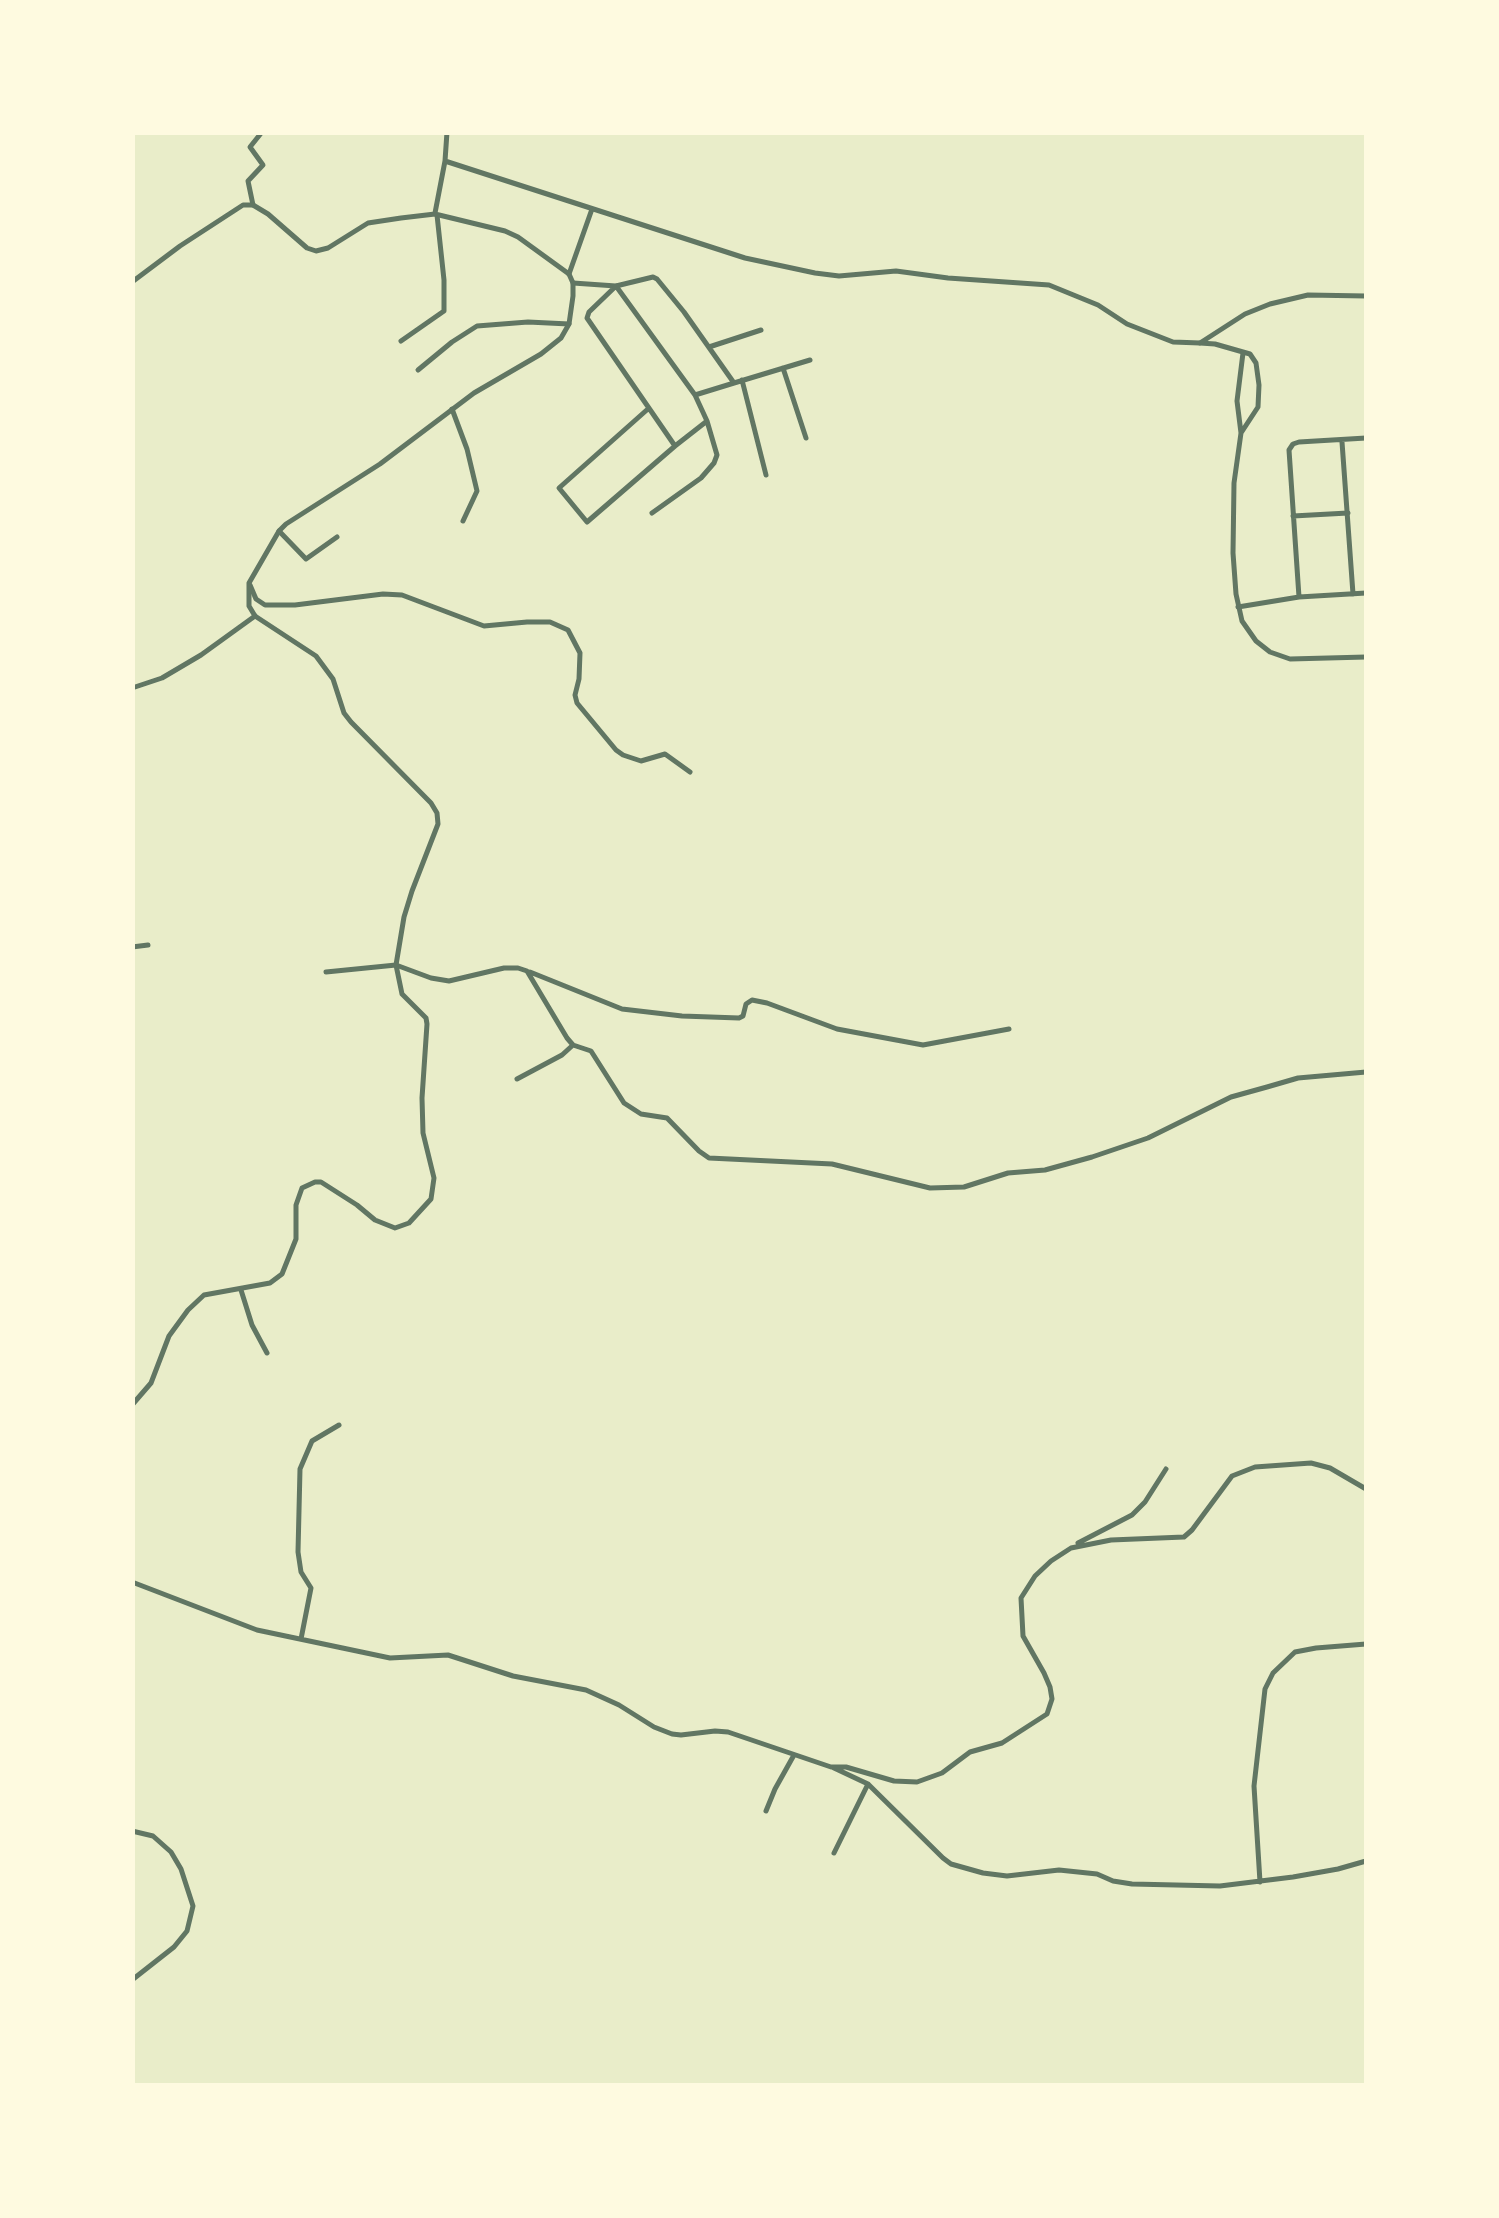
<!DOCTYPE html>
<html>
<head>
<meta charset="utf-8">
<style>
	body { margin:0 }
	#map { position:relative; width:1499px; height:2218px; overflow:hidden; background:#e9edc9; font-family:"Sofia Sans Condensed",sans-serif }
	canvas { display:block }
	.frame { position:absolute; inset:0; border:135px solid #fefae0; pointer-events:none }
</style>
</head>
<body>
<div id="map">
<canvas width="1499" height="2218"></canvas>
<div class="frame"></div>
</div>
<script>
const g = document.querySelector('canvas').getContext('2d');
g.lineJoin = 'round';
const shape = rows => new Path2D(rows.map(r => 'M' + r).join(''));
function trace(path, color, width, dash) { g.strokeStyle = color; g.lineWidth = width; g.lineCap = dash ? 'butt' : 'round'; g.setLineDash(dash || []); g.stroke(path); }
const minor = shape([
	[253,205,248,181,263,165,250,147,262,132],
	[569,274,592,209],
	[573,283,616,286,653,277,657,279,684,312,734,383,810,360],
	[401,341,444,311,444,280,437,215],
	[1200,343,1215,344,1250,354,1256,363,1259,385,1258,407,1241,433],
	[709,347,761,330],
	[1243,353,1237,401,1241,433,1234,483,1233,553,1236,594,1242,621,1256,641,1270,652,1290,659,1366,657],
	[783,368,806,438],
	[418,370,452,342,477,326,528,322,569,324],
	[742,380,766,475],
	[649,408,559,488,587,522,675,446,587,318,589,312,616,286,695,395,734,383],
	[452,409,467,449,477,491,463,521],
	[1342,442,1353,594],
	[675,446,707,421],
	[652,513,701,478,714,463,717,455,707,421,695,395],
	[1293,516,1348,513],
	[279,531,306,559,337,537],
	[250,585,256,599,265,605,295,605,383,594,402,595,484,626,527,622,550,622,568,630,580,653,579,679,575,695,577,703,616,750,623,755,641,761,665,754,690,772],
	[1299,597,1289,450,1293,444,1299,442,1366,438],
	[1238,607,1299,597,1366,593],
	[132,688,162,678,201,655,255,616],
	[132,947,148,945],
	[326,972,396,965,431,978,449,981,504,968,518,968,527,971,567,1038,573,1045,591,1051,624,1103,641,1114,667,1118,699,1151,709,1158,832,1164,930,1188,964,1187,1008,1173,1045,1170,1092,1157,1148,1138,1231,1097,1267,1087,1298,1078,1366,1072],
	[530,972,622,1009,682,1016,739,1018,743,1016,746,1004,752,1000,767,1003,837,1029,923,1045,1009,1029],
	[517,1079,562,1055,573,1045],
	[241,1290,252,1325,267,1353],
	[1078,1543,1132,1515,1145,1502,1166,1469],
	[132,1582,257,1630,390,1658,448,1655,513,1676,586,1690,619,1705,654,1727,672,1734,681,1735,715,1731,728,1732,831,1767,846,1767,894,1781,917,1782,942,1773,970,1752,1002,1743,1047,1714,1052,1699,1050,1687,1044,1673,1023,1636,1021,1598,1035,1576,1051,1561,1071,1548,1111,1540,1184,1537,1192,1530,1232,1476,1255,1467,1311,1463,1330,1468,1366,1489],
	[301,1639,311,1588,301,1572,298,1552,300,1469,312,1441,339,1425],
	[834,1768,868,1784,943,1858,951,1864,983,1873,1007,1876,1059,1870,1097,1874,1113,1881,1132,1884,1220,1886,1293,1877,1338,1869,1366,1861],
	[766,1811,775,1789,794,1755],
	[834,1853,868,1784],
	[1260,1882,1254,1786,1265,1689,1273,1673,1295,1652,1316,1648,1366,1644]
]);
const tertiary = shape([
	[445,161,745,258,815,273,839,276,896,271,948,278,1049,285,1098,305,1127,324,1173,342,1200,343,1245,314,1270,304,1308,295,1366,296],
	[435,213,445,161,447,132],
	[132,282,180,246,243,205,253,205,268,214,307,248,316,251,328,248,368,223,401,218,435,214,505,231,518,237,569,274,573,283,573,296,569,324,561,338,541,354,474,393,380,464,286,524,279,531,249,583,249,606,255,616,316,656,333,679,344,713,351,722,431,803,437,813,438,824,412,891,404,917,396,965,402,994,426,1018,427,1024,422,1098,423,1133,434,1178,431,1199,409,1223,395,1228,375,1220,357,1205,321,1182,315,1182,302,1188,296,1205,296,1239,282,1274,270,1283,204,1295,188,1310,169,1336,151,1383,132,1405],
	[132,1831,153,1836,171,1852,181,1869,193,1906,187,1931,174,1947,132,1980]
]);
trace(minor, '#617663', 5);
trace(tertiary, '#617663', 5);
</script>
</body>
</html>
